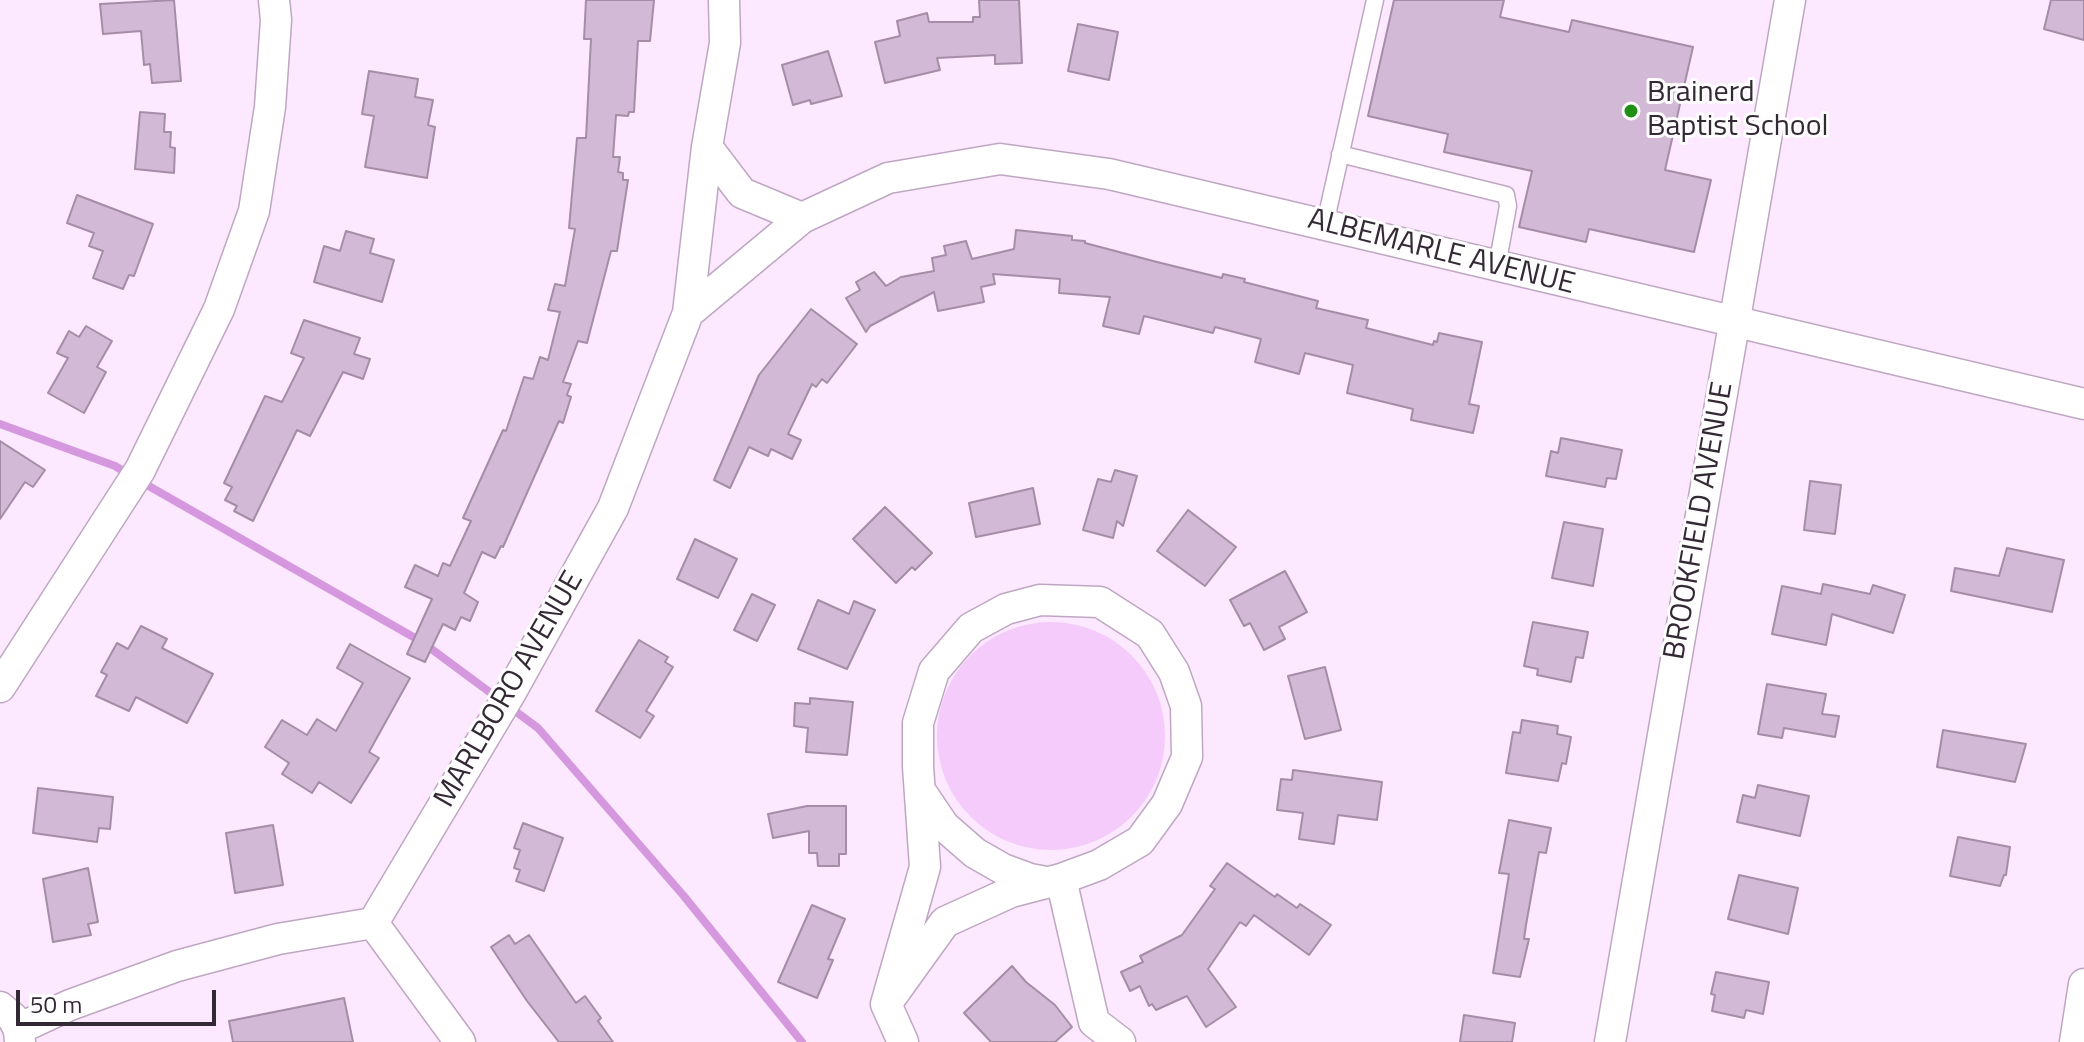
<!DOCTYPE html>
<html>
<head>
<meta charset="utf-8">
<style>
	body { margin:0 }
	#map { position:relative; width:2084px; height:1042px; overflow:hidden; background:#fce8ff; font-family:"Titillium Web",sans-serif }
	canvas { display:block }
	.scale { position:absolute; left:16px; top:990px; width:200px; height:36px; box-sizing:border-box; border:4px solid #332934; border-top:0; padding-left:10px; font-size:24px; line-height:28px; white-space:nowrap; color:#332934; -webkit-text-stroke:6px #fdfdfd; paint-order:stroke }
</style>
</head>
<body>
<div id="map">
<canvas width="2084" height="1042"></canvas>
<div class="scale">50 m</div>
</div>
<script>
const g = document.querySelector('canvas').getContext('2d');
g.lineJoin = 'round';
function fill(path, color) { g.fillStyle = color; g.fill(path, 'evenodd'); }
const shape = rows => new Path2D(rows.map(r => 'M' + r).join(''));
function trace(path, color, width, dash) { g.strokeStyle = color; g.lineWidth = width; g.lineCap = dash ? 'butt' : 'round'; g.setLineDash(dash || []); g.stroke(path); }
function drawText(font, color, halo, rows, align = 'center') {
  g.font = font + ' "Titillium Web",sans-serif'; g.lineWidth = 6; g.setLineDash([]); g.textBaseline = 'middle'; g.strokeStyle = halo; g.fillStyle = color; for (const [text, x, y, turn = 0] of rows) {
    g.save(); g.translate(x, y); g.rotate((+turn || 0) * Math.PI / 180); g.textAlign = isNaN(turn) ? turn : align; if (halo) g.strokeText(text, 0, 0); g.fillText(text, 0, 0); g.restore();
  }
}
const green = shape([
	'937 736a114 114 0 1 1 228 0a114 114 0 1 1-228 0Z'
]);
const stream = shape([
	[0,424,115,466,128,474],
	[140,481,422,642,538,728,683,895,802,1042]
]);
const building = shape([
	[174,0,181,81,152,83,150,64,144,65,141,31,103,34,100,4,174,0],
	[586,0,654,0,650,41,638,41,634,112,629,112,628,116,616,115,613,157,620,157,618,172,623,173,623,180,628,180,617,251,611,251,587,343,578,341,563,382,571,384,567,395,571,397,563,423,559,421,503,547,501,546,495,558,482,552,464,593,478,602,470,621,461,617,455,630,443,624,425,662,407,654,432,599,405,587,415,565,438,576,443,563,450,566,471,521,463,518,503,430,506,431,524,377,533,379,540,357,548,360,560,312,548,310,555,284,565,286,575,229,569,228,577,138,586,138,591,39,584,39,586,0],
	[979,0,1019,0,1022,63,995,64,995,55,937,58,940,70,885,83,875,42,900,36,897,21,927,13,929,22,973,22,973,17,980,17,979,0],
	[1394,0,1504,0,1500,17,1569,32,1572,20,1693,47,1665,170,1711,180,1694,252,1589,229,1586,242,1519,227,1532,171,1444,152,1448,134,1368,116,1394,0],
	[2051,0,2084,0,2084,40,2044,29,2051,0],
	[1078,24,1118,32,1109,80,1068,71,1078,24],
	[828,51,842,96,811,104,810,100,793,105,782,65,828,51],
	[369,71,418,79,415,97,433,100,428,125,435,127,427,178,365,167,374,116,362,114,369,71],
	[140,112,165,114,164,132,171,132,170,147,175,148,174,173,135,169,140,112],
	[77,195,153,224,134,276,129,275,123,289,93,278,103,251,89,246,94,233,67,223,77,195],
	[1016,230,1072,236,1072,240,1085,241,1085,243,1157,262,1222,278,1223,274,1245,279,1244,282,1318,301,1316,308,1368,320,1366,328,1433,345,1434,341,1437,342,1439,333,1482,342,1469,404,1479,406,1473,433,1411,420,1413,409,1347,393,1353,365,1305,353,1299,374,1255,362,1261,339,1215,327,1213,333,1144,316,1139,334,1103,326,1110,297,1059,293,1060,279,993,274,995,284,981,287,984,302,938,311,934,292,870,326,866,332,846,298,860,290,856,282,874,272,886,286,901,277,934,271,932,258,946,255,944,246,966,241,972,259,1014,249,1016,230],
	[346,231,374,239,370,253,394,260,382,302,314,282,324,246,340,251,346,231],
	[811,309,857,344,827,383,822,379,816,387,812,384,788,434,801,440,792,459,771,449,768,456,749,447,730,488,714,480,759,375,811,309],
	[304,320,360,338,354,354,370,359,363,379,343,372,310,436,297,430,253,521,234,511,237,506,225,500,232,487,224,483,265,396,282,402,304,358,291,353,304,320],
	[86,326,112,341,97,367,106,372,84,413,48,393,68,358,57,353,69,331,79,337,86,326],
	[1561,438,1622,450,1616,479,1607,478,1605,487,1546,476,1551,451,1558,453,1561,438],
	[0,441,45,470,33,487,25,482,0,519,0,441],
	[1115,470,1137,476,1123,526,1117,521,1113,538,1083,530,1098,479,1111,482,1115,470],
	[1810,481,1841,485,1835,534,1804,530,1810,481],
	[1033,488,1040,524,976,537,969,503,1033,488],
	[885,507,932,553,915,570,912,567,896,583,853,539,885,507],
	[1188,510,1236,547,1205,586,1157,551,1188,510],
	[1564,522,1603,529,1593,586,1552,578,1564,522],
	[695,539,737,559,718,598,677,579,695,539],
	[2007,548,2064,560,2052,612,1951,591,1955,568,1999,576,2007,548],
	[1285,571,1307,612,1279,627,1285,639,1264,650,1250,623,1244,626,1230,600,1285,571],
	[1823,584,1870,594,1873,585,1905,595,1893,633,1832,614,1826,645,1772,634,1782,586,1821,594,1823,584],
	[752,594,775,605,757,641,734,630,752,594],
	[818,600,849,614,854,601,875,610,847,669,798,649,818,600],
	[1533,622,1588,632,1583,658,1576,657,1571,682,1537,675,1538,669,1524,666,1533,622],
	[141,626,167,639,162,648,213,674,187,723,136,697,129,711,96,696,107,675,101,672,117,643,128,649,141,626],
	[639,640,668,657,665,662,673,667,646,711,654,716,640,738,596,711,639,640],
	[350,644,410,678,369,752,379,758,351,803,319,782,312,793,282,774,289,763,265,747,282,720,307,735,317,719,336,731,363,683,337,668,350,644],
	[1325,667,1341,730,1305,739,1288,676,1325,667],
	[1767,684,1826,694,1822,714,1839,716,1835,737,1784,728,1782,738,1758,734,1767,684],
	[810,698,853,702,847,755,806,752,808,728,794,726,795,703,810,704,810,698],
	[1522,720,1558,726,1557,734,1571,737,1566,764,1562,763,1558,781,1506,773,1513,732,1520,733,1522,720],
	[1943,730,2026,744,2015,782,1937,767,1943,730],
	[1293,770,1382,782,1377,820,1338,815,1334,844,1299,839,1303,813,1277,810,1281,779,1292,780,1293,770],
	[1758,785,1809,796,1800,836,1737,822,1743,795,1755,798,1758,785],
	[38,788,113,797,110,829,99,828,97,842,33,833,38,788],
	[807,806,846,806,846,854,839,854,839,866,818,866,817,853,809,853,809,831,773,838,768,814,807,806],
	[1509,820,1551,828,1546,853,1539,852,1526,925,1524,939,1529,939,1520,977,1493,973,1509,874,1499,873,1509,820],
	[523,823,563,838,544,891,516,881,520,870,514,868,520,850,514,848,523,823],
	[273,825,283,885,235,893,226,833,273,825],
	[1958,837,2010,847,2006,875,2004,875,2000,886,1950,876,1958,837],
	[1227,863,1275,897,1277,894,1297,908,1300,904,1331,925,1309,955,1254,915,1246,926,1240,922,1208,969,1236,1007,1206,1027,1187,996,1156,1010,1152,1004,1149,1006,1140,986,1130,991,1121,972,1143,962,1140,956,1182,935,1215,889,1210,886,1227,863],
	[88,868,98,922,88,924,91,935,53,942,43,879,88,868],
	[1739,875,1798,888,1788,934,1728,919,1739,875],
	[812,905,845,919,828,959,833,960,817,998,778,982,812,905],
	[509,935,515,944,529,935,576,1003,585,996,601,1018,598,1021,613,1042,559,1042,527,1001,491,947,509,935],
	[1012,966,1026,982,1055,1005,1072,1027,1055,1042,991,1042,964,1013,1012,966],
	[1716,972,1769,982,1763,1014,1746,1010,1744,1018,1712,1011,1715,995,1711,994,1716,972],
	[344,998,353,1042,233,1042,229,1021,344,998],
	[1464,1015,1515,1023,1512,1042,1460,1042,1464,1015]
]);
const lane = shape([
	[1340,154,1506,195,1508,206,1497,266],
	[1325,224,1375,0]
]);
const street = shape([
	[707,147,742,193,802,218],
	[688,313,707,147,725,43,724,0],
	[1040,600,1100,602,1150,634,1174,672,1186,706,1187,757,1167,804,1140,841,1099,865,1061,879,1011,892,945,922,886,1004,925,867,918,766,918,723,934,671,971,628,1006,609,1040,600],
	[0,687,140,470,219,309,254,211,270,107,276,20,274,0],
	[921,792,944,826,975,853,1003,869,1030,879,1046,882],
	[1061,879,1094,1022,1120,1042],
	[373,923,511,692,613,508,688,313,802,218,888,178,1000,159,1109,174,2084,404],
	[373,923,460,1042],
	[886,1004,903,1042],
	[0,1007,13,1018,19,1030,20,1042],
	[18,1029,70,1005,177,966,278,939,373,923],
	[1610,1042,1790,0],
	[2075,1042,2084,984]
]);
const markers = [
	[1631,111,8,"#1f8f16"]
];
const poiNames = [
	["Brainerd",1647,94],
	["Baptist School",1647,128]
];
const streetNames = [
	["ALBEMARLE AVENUE",1441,253,14],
	["BROOKFIELD AVENUE",1700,521,-80],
	["MARLBORO AVENUE",510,690,-60]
];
fill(green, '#f4cbfa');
trace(stream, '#d598de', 8);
fill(building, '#d2b9d5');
trace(building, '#a58da8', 2);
trace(lane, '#bfa7c3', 19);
trace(street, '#bfa7c3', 33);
trace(lane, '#fff', 16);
trace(street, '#fff', 30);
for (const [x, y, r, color] of markers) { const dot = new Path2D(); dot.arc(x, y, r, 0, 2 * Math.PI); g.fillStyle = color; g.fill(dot); trace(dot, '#fdfdfd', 3); }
drawText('30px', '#332934', '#fdfdfd', poiNames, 'left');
drawText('30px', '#332934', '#fdfdfd', streetNames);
</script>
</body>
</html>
